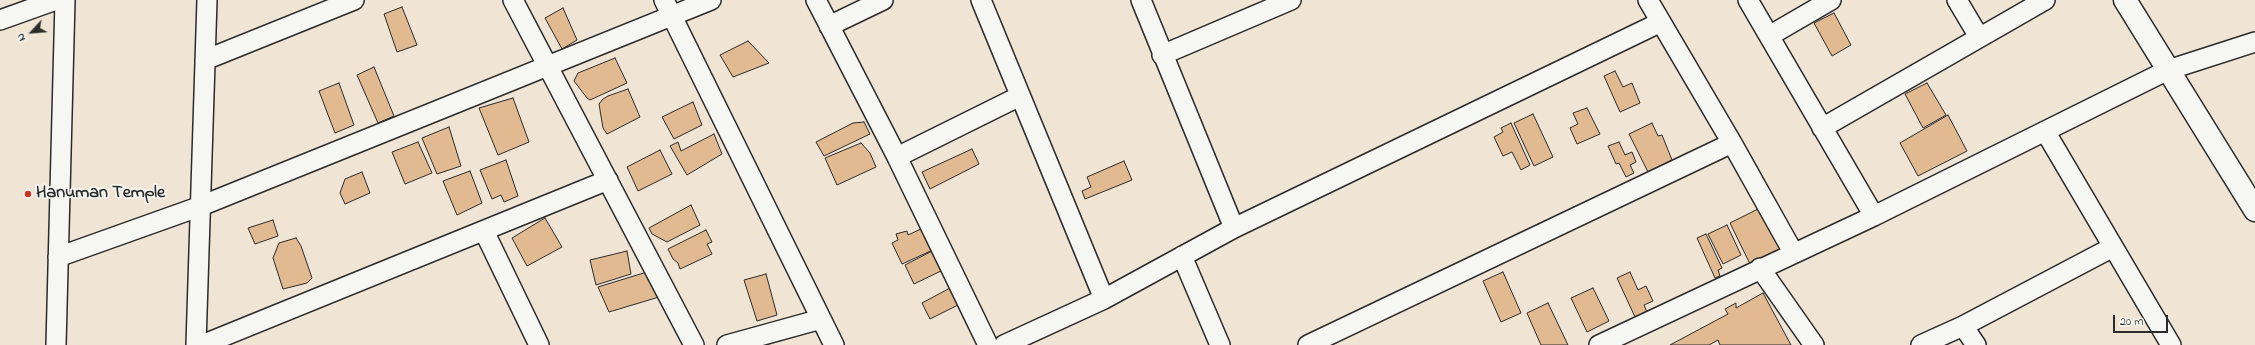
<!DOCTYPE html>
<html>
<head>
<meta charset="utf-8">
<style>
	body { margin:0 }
	#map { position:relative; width:2255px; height:345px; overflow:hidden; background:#f0e4d5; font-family:"Indie Flower",sans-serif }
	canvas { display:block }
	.north { position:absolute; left:12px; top:12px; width:40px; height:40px; -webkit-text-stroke:3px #f6f6f2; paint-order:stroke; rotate:244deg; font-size:11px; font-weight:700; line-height:16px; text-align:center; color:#2b2b2b }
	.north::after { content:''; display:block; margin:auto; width:14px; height:18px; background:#2b2b2b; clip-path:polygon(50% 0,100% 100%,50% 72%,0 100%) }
	.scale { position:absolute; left:2113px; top:315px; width:55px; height:18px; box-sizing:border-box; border:2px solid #2b2b2b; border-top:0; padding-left:5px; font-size:12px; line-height:14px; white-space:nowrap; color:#2b2b2b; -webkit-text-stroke:3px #f6f6f2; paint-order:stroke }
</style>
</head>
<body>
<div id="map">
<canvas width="2255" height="345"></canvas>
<div class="north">N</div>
<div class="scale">20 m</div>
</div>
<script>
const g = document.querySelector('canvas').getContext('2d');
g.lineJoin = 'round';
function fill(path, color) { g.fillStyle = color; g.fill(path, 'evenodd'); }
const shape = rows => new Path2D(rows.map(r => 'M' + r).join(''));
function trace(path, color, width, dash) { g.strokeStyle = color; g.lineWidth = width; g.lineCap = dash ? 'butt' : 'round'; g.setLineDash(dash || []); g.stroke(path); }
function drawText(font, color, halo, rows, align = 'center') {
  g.font = font + ' "Indie Flower",sans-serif'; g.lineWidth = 3.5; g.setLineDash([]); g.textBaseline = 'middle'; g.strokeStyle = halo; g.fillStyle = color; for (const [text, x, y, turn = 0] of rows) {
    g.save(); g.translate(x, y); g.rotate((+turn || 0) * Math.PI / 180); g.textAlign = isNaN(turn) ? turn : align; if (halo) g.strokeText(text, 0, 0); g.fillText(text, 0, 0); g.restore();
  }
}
const building = shape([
	[402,7,417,45,397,52,384,14,402,7],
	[563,8,577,40,562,49,545,18,563,8],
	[1834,13,1851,45,1832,56,1814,23,1834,13],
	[748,41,769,63,733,77,720,55,748,41],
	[615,58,627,83,590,100,587,98,574,81,578,73,615,58],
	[374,67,394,116,378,123,357,75,374,67],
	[1615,71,1623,87,1632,83,1640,103,1620,112,1604,76,1615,71],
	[339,83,354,125,335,133,319,91,339,83],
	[1927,83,1946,115,1923,128,1905,94,1927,83],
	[628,89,640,117,607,134,603,128,599,104,603,99,608,96,628,89],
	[513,98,529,142,498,155,479,108,513,98],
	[693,102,702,125,674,139,662,117,693,102],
	[1587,108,1600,134,1577,144,1570,128,1578,124,1573,113,1587,108],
	[1533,114,1553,157,1534,166,1514,123,1533,114],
	[1948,115,1967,151,1918,176,1900,143,1948,115],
	[864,122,870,134,824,156,816,142,853,123,864,122],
	[1511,123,1530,165,1521,170,1512,152,1503,156,1494,137,1503,132,1501,128,1511,123],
	[1652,123,1658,136,1662,135,1672,160,1648,172,1629,134,1652,123],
	[449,127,461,166,437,174,422,138,449,127],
	[714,134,722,154,687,175,670,146,678,142,681,151,714,134],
	[418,142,432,173,405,184,392,152,418,142],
	[1619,142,1625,155,1632,152,1636,162,1630,165,1634,173,1626,177,1619,163,1616,164,1608,146,1619,142],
	[861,143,870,153,876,167,837,185,825,158,861,143],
	[972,149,979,164,930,189,922,172,972,149],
	[660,150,672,174,638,191,627,167,660,150],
	[506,160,518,196,504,202,501,195,492,199,480,170,506,160],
	[1124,161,1132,180,1085,199,1082,191,1091,187,1087,177,1124,161],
	[470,171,482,203,457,215,443,181,470,171],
	[362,172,370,193,345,204,340,193,345,179,362,172],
	[691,205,700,225,667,242,652,234,649,228,691,205],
	[1760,208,1780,249,1750,264,1730,223,1760,208],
	[545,218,562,247,527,266,512,238,545,218],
	[273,220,278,236,255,244,248,228,273,220],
	[1727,225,1741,255,1723,264,1708,234,1727,225],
	[923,228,935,249,902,264,892,243,898,240,896,234,907,231,908,235,923,228],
	[706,230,712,242,707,244,712,254,680,269,678,263,673,259,668,249,706,230],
	[1706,234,1722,268,1718,270,1720,276,1715,278,1697,238,1706,234],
	[296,238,301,246,312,278,307,283,283,289,273,258,279,243,296,238],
	[936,249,945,269,914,284,905,265,936,249],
	[627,251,631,274,596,285,590,260,627,251],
	[647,272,659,297,609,312,598,287,647,272],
	[1503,272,1521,313,1501,322,1483,281,1503,272],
	[1630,272,1638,290,1646,286,1653,301,1644,305,1647,312,1635,317,1617,278,1630,272],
	[766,274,777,315,757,321,744,280,766,274],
	[950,288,958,305,930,319,922,303,950,288],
	[1593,288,1609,321,1587,332,1571,298,1593,288],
	[1763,293,1791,345,1720,345,1718,340,1709,345,1670,345,1728,314,1725,309,1736,303,1736,308,1763,293],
	[1548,303,1568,345,1541,345,1527,313,1548,303]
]);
const street = shape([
	[513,0,694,345],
	[664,0,834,345],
	[816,0,897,157,988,345],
	[981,0,1104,299],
	[1141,0,1234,228],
	[1648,0,1732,143,1793,252],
	[1748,0,1874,216],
	[1957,0,1979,37],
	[0,20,56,0],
	[829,26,883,0],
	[1769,36,1831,0],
	[1162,55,1291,0],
	[205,60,354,0],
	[1822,128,2045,0],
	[2045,131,2171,345],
	[897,157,1020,96],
	[484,231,539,345],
	[1182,256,1220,345],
	[58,257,201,206,711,0],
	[1760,268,1814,345],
	[1963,326,1976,345],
	[56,345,65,0],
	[196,345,207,0],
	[202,345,608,180],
	[727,345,821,319],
	[1004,345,1104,299,1234,228,1661,22],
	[1308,345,1732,143],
	[1599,345,1874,216,2168,70,2255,42],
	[1921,345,1963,326,2113,247]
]);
const secondary = shape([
	[2125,0,2255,210]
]);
const markers = [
	[28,194,4,"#c8321e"]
];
const poiNames = [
	["Hanuman Temple",36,194]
];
fill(building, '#e2ba92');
trace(building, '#2b2b2b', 1);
trace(street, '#2b2b2b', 22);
trace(secondary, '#2b2b2b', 25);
trace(street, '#f6f6f2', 19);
trace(secondary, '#f6f6f2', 22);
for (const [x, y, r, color] of markers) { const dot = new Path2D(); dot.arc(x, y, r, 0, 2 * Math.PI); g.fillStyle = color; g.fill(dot); trace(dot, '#f6f6f2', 1.5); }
drawText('bold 18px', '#2b2b2b', '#f6f6f2', poiNames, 'left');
</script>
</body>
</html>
